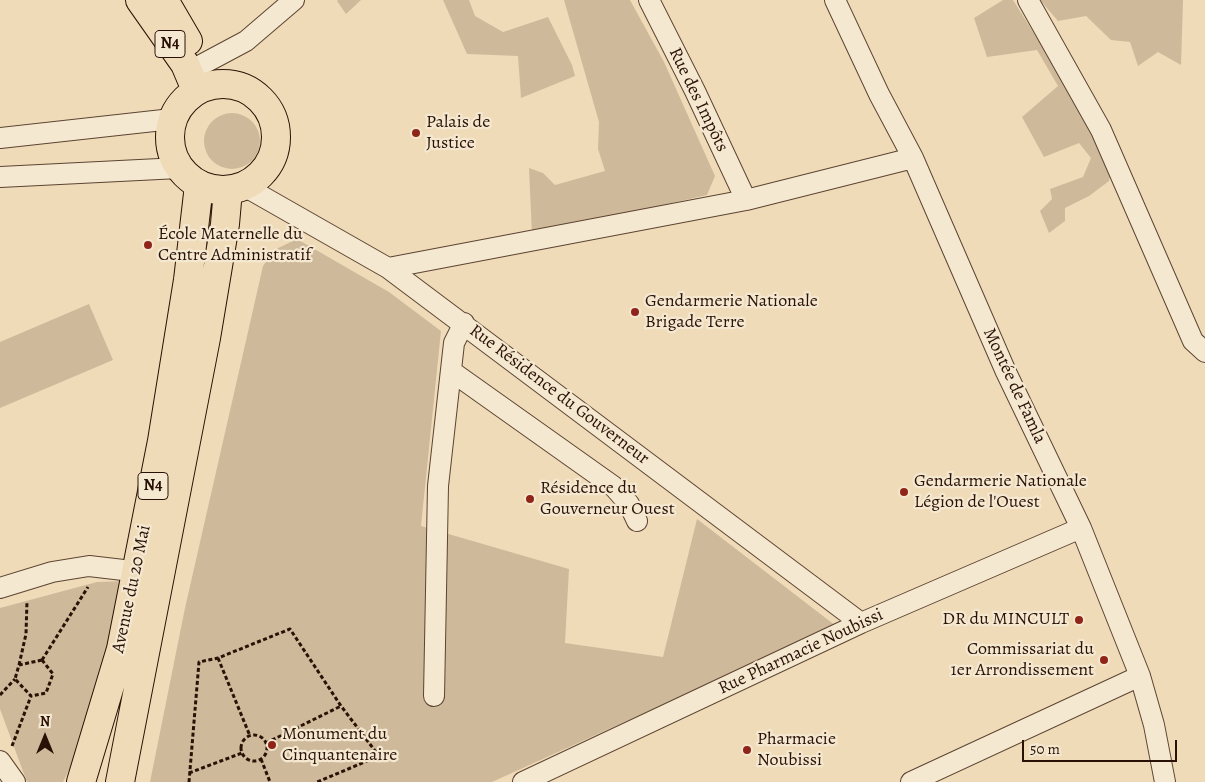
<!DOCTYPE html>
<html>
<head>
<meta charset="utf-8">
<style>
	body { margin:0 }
	#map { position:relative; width:1205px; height:782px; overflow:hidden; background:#f0dbb8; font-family:Alegreya,serif }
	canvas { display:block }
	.north { position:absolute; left:20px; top:712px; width:50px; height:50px; -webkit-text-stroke:4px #f5e8d1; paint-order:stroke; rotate:0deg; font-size:14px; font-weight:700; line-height:20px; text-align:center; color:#2a1105 }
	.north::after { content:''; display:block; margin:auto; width:18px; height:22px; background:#2a1105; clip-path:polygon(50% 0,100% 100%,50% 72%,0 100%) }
	.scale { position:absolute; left:1022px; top:740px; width:155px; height:22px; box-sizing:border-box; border:2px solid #2a1105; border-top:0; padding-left:6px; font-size:15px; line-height:18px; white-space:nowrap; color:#2a1105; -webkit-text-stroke:4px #f5e8d1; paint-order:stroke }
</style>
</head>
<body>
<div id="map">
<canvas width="1205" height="782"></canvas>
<div class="north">N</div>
<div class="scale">50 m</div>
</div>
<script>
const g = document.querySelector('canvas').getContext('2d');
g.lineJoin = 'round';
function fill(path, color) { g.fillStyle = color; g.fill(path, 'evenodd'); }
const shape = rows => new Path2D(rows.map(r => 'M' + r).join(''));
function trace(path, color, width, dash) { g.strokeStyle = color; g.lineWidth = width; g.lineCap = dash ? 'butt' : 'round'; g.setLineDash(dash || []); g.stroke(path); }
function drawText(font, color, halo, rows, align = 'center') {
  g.font = font + ' Alegreya,serif'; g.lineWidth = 4.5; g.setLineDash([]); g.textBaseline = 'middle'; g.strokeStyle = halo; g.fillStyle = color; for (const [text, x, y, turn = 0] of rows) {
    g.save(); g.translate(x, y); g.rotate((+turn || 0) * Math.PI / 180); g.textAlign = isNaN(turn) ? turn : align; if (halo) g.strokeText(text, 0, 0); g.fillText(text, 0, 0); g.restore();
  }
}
const green = shape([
	[338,0,361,0,346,14,337,1],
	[443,0,469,0,475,16,503,32,548,17,572,65,575,76,521,98,518,56,467,54],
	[564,0,630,0,664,62,715,176,707,195,532,235,529,168,543,173,555,185,605,171,598,149,599,122],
	[1003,0,1013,0,1069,89,1112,168,1109,181,1089,196,1065,208,1065,221,1049,233,1040,211,1052,199,1050,189,1083,177,1091,158,1079,143,1044,157,1022,117,1058,86,1037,50,987,57,974,18],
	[1040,0,1183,0,1181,65,1158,52,1138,66,1130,42,1111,40,1086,16,1058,21],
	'204 141a28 28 0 1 1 56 0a28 28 0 1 1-56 0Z',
	[297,239,389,292,441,331,421,526,569,569,565,643,663,657,697,519,836,626,492,782,150,782,185,608,263,266,274,250],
	[89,304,113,360,0,408,0,342],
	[124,581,115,631,79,750,63,782,27,782,0,709,0,608,97,582]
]);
const path = shape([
	[218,658,250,736],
	[42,660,53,674,46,693,31,696,15,679,19,665,42,660],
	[42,660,88,587],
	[19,665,26,634,27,601],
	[0,695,15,679],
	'241 748a13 13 0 1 1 26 0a13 13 0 1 1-26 0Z',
	[266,743,341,706],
	[12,746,31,696],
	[261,759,270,782],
	[189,773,242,753],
	[189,782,199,662,218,658,290,629,341,706,379,756,317,782]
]);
const minor = shape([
	[649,0,695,91,746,200],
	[835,0,879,94,913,158,1006,372,1081,528,1140,676,1154,725,1165,782],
	[1028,0,1101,130,1193,341,1205,352],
	[201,65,246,41,294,0],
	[0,138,172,119],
	[0,177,179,168],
	[244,186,388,268,861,623],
	[388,268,746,200,913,158],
	[451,371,613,486,629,504,637,521],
	[0,588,52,572,89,566,149,573],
	[434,696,438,486,454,343,464,323],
	[0,761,15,782],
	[523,782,861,623,1081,528],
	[911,782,1140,676]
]);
const highway = shape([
	[140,0,185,64,196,90],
	[164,0,188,41],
	'170 137a53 53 0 1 1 106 0a53 53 0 1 1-106 0Z',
	[81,782,121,649,162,441,188,280,199,185],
	[120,782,206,338,225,224,228,190]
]);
const markers = [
	[416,133,5,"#8f2418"],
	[148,245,5,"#8f2418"],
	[635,312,5,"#8f2418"],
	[904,492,5,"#8f2418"],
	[530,499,5,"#8f2418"],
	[1079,620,5,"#8f2418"],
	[1104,660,5,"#8f2418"],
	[272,745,5,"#8f2418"],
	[747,750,5,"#8f2418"]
];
const shields = [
	[170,44,30],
	[153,486,30]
];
const shieldNames = [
	["N4",170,44],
	["N4",153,486]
];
const streetNames = [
	["Rue des Impôts",698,100,64],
	["Montée de Famla",1014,386,65],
	["Rue Résidence du Gouverneur",559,395,37],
	["Avenue du 20 Mai",132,589,-78],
	["Rue Pharmacie Noubissi",801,652,-25]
];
const poiNames = [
	["Palais de",426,123],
	["Justice",426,144],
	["École Maternelle du",158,235],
	["Centre Administratif",158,256],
	["Gendarmerie Nationale",645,302],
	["Brigade Terre",645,323],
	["Gendarmerie Nationale",914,482],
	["Légion de l'Ouest",914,503],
	["Résidence du",540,489],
	["Gouverneur Ouest",540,510],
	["DR du MINCULT",1069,620,"right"],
	["Commissariat du",1094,650,"right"],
	["1er Arrondissement",1094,671,"right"],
	["Monument du",282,735],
	["Cinquantenaire",282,756],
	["Pharmacie",757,740],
	["Noubissi",757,761]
];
fill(green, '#ceb99a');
trace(minor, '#5c4432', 22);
trace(highway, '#2a1105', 30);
trace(path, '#2a1105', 3, [4, 2.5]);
trace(minor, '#f5e8d1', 20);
trace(highway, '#f0dbb8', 28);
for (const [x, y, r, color] of markers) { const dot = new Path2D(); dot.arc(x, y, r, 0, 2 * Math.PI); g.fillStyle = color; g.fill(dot); trace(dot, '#f5e8d1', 2); }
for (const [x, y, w] of shields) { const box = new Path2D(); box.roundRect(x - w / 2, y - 13.5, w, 27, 4); g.fillStyle = '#f5e8d1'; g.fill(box); trace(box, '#2a1105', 1); }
drawText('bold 16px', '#2a1105', null, shieldNames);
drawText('18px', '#2a1105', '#f5e8d1', streetNames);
drawText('18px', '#2a1105', '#f5e8d1', poiNames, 'left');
</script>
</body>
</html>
